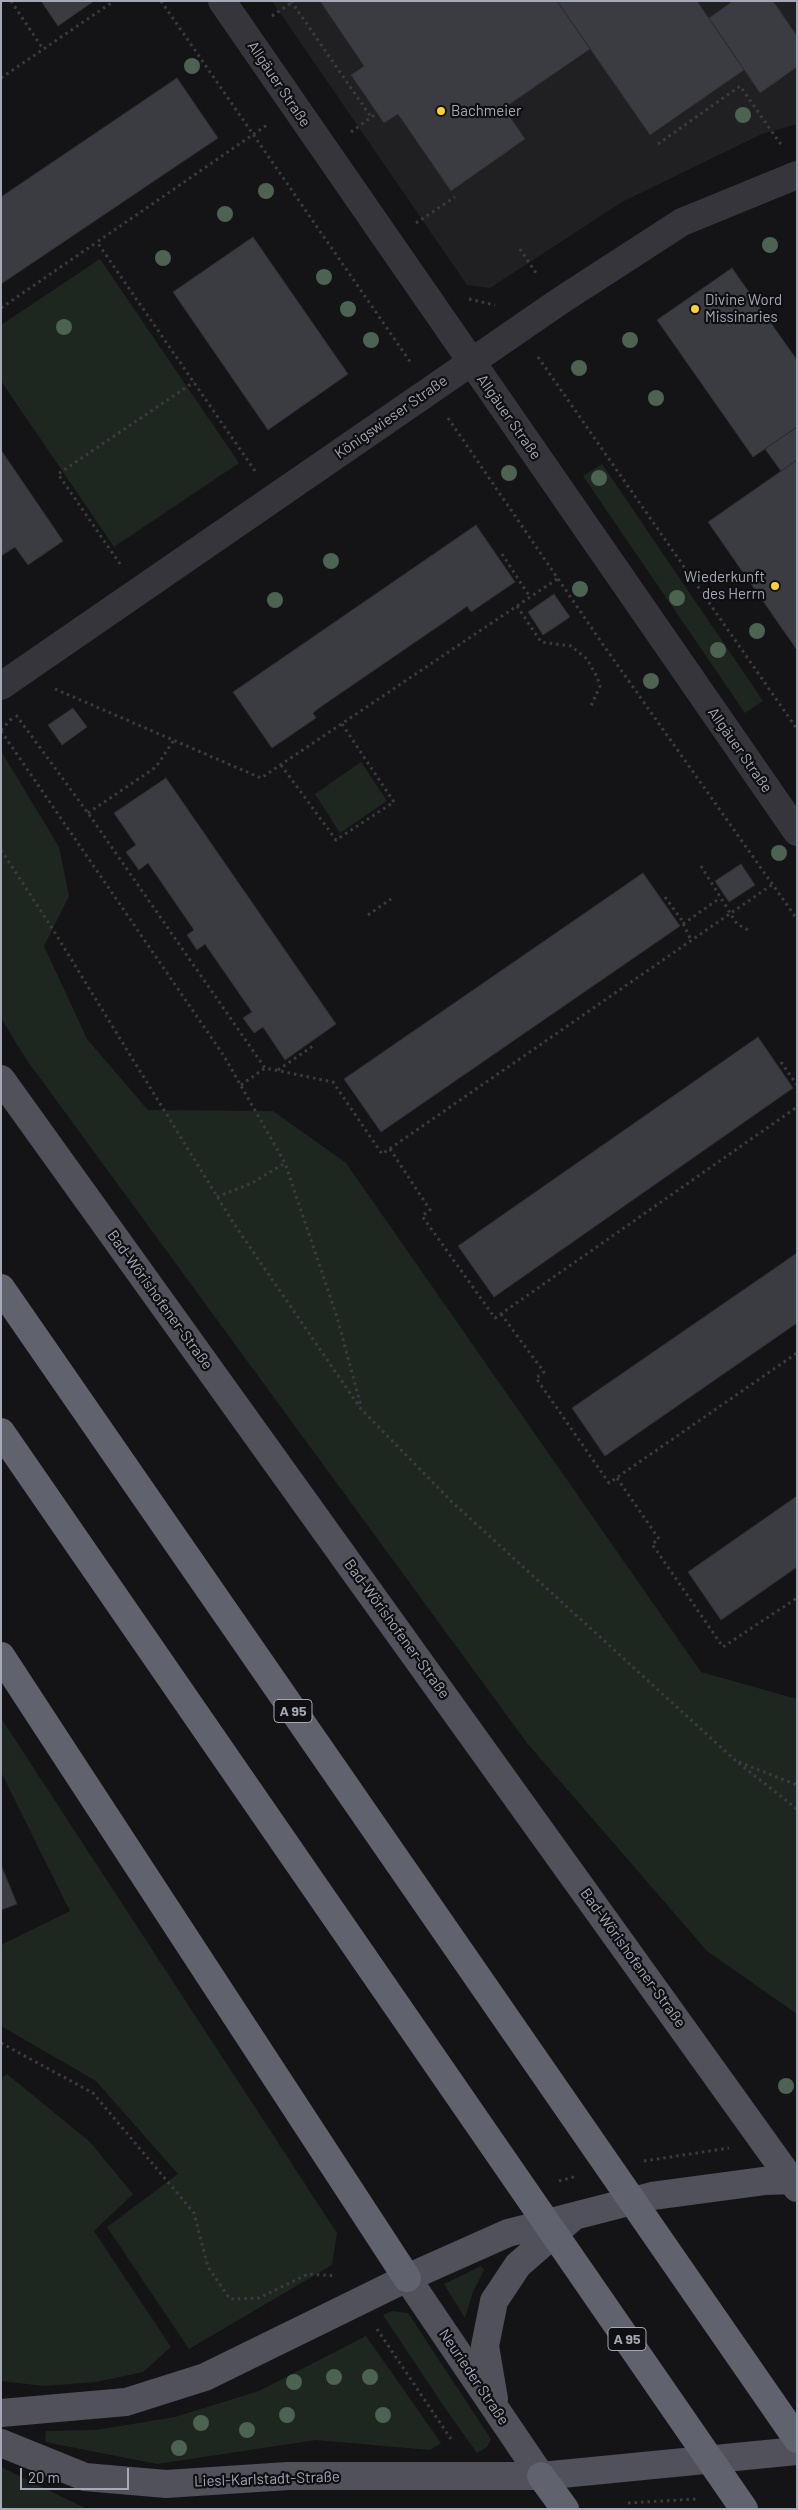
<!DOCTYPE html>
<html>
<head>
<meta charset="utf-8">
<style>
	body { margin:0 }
	#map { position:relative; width:798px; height:2510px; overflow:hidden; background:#141416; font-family:Barlow,sans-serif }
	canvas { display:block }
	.frame { position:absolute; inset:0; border:2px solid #a4a8b7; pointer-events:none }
	.scale { position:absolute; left:20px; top:2468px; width:109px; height:22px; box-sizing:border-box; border:2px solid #a4a8b7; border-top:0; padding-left:6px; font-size:15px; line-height:18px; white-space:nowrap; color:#a4a8b7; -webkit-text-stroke:4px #0f0f11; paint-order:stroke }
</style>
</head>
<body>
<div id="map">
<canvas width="798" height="2510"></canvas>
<div class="frame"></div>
<div class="scale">20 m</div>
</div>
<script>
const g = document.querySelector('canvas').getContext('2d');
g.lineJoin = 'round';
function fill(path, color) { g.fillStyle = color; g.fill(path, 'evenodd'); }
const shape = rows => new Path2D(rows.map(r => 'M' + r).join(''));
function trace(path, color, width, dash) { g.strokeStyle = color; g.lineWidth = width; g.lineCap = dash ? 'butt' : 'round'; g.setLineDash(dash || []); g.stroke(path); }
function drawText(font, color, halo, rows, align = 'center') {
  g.font = font + ' Barlow,sans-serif'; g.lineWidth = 4.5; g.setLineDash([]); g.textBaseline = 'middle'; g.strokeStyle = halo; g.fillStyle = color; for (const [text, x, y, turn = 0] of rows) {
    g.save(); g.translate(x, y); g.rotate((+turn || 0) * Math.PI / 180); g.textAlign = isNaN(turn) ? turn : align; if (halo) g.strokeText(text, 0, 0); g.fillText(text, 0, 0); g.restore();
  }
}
const built = shape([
	[272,1,797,1,797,124,762,134,622,202,490,288,467,285]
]);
const green = shape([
	[100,259,239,463,114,547,1,381,1,325],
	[602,464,763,701,745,713,583,476],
	[1,751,59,847,69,896,44,946,87,1039,148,1110,273,1111,346,1163,701,1672,797,1699,797,2014,707,1951,527,1743,26,1059,1,1018],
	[361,762,387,801,340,833,315,794],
	[1,1718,337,2233,332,2265,189,2349,107,2227,178,2174,96,2081,1,2026,1,1945,70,1911,1,1772],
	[7,2074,90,2142,133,2194,94,2231,171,2347,143,2372,96,2382,44,2386,1,2381,1,2078],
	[481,2266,484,2270,473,2292,465,2318,444,2284],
	[392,2311,408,2313,491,2439,487,2447,477,2453,447,2411,383,2315],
	[366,2336,441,2443,430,2450,316,2440,157,2464,45,2442,46,2431,96,2430,175,2417,259,2391],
	[1,2467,87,2509,1,2509]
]);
const building = shape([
	[41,1,94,1,58,26,41,1],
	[320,1,557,1,590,49,504,108,525,139,451,191,398,114,384,123,351,75,364,66,320,1],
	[557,1,697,1,744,70,650,135,557,1],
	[733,1,773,1,797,36,797,67,760,93,709,18,733,1],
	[177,78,218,138,1,284,1,197,177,78],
	[253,237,348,374,268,430,173,292,253,237],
	[732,268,797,360,797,427,753,457,657,320,732,268],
	[797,427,797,460,781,471,765,449,797,427],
	[1,450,63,541,28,565,15,547,1,556,1,450],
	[797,460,797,650,708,522,797,460],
	[476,525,515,582,471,612,467,606,462,610,319,708,313,713,316,718,272,748,233,692,476,525],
	[554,594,570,617,543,635,528,612,554,594],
	[73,708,87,727,62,745,48,725,73,708],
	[166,778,336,1024,285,1060,263,1027,254,1033,243,1018,252,1012,205,944,197,950,187,935,194,930,148,863,139,870,126,852,136,845,114,813,166,778],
	[741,864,755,885,729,902,715,881,741,864],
	[643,873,680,926,381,1132,344,1079,643,873],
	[758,1037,793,1088,494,1297,458,1246,758,1037],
	[797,1253,797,1323,605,1456,572,1408,797,1253],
	[797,1496,797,1567,721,1620,688,1572,797,1496],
	[1,1865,17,1904,1,1910,1,1865]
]);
const path = shape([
	[11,1,43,49],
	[161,1,411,363],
	[291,1,371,117],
	[272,16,294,1],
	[1,78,114,1],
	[351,132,377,113],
	[658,144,740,86,782,146],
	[416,223,455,197],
	[520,249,538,276],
	[469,299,495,305],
	[1,308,97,242],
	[538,357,797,729],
	[448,418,604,646,797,919],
	[255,471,97,242,267,125],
	[502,554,530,597],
	[120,564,58,474,194,382],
	[517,606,541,642,571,646,587,659,597,677,600,686,591,706],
	[55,689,261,778,557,579],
	[16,715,88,813,265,1068,333,1082,382,1154,773,884],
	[1,730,13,717],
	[1,731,224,1056,285,1163,337,1317,361,1406],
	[281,765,336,840,394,802,342,724],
	[88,813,156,767,174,740],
	[1,850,52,928,234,1224,361,1409,452,1502,736,1761,797,1809],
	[701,866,737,924,748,930],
	[665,897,681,919,691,940],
	[368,915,391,899],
	[683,924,720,898],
	[781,1062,797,1085],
	[278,1070,313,1046],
	[241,1085,265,1068],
	[390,1149,430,1210,422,1216,495,1318,797,1107],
	[217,1197,252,1183,285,1163],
	[501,1314,544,1372,536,1378,609,1483,797,1353],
	[617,1478,659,1539,652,1544,723,1647,797,1598],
	[739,1762,797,1785],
	[1,2043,93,2093,194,2213,208,2267,230,2299,259,2298,308,2274,335,2276],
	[644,2161,729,2148],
	[559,2181,577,2176],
	[377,2329,453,2442],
	[628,2503,697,2499]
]);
const minor = shape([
	[222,1,797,832],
	[1,686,560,301,682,222,797,175]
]);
const major = shape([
	[1,1079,797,2188],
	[407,2278,541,2476],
	[494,2399,485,2346,494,2301,518,2265,572,2218],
	[1,2413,126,2402,205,2377,407,2278,508,2233,652,2196,764,2181,797,2180],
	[1,2443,85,2477,166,2484,288,2476,541,2476,797,2451]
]);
const highway = shape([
	[1,1288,797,2439],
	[1,1432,744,2509],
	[1,1656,407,2278],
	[541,2476,565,2509]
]);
const trees = [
	[192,66],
	[743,115],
	[266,191],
	[225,214],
	[770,245],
	[163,258],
	[324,277],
	[348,309],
	[64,327],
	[371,340],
	[630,340],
	[579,368],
	[656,398],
	[509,473],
	[599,478],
	[331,561],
	[580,589],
	[677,598],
	[275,600],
	[757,631],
	[718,650],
	[651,681],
	[779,853],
	[786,2086],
	[334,2377],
	[370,2377],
	[294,2382],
	[287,2415],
	[383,2415],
	[201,2423],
	[247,2430],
	[179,2448]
];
const markers = [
	[441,111,5,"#ffd223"],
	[695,309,5,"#ffd223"],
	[775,586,5,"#ffd223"]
];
const shields = [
	[293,1711,38],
	[627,2339,38]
];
const shieldNames = [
	["A 95",293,1711],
	["A 95",627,2339]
];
const streetNames = [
	["Allgäuer Straße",279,84,56],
	["Königswieser Straße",391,417,-35],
	["Allgäuer Straße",509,417,55],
	["Allgäuer Straße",740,750,55],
	["Bad-Wörishofener-Straße",160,1300,54],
	["Bad-Wörishofener-Straße",397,1629,54],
	["Bad-Wörishofener-Straße",633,1958,54],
	["Neurieder Straße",474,2377,56],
	["Liesl-Karlstadt-Straße",267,2479,-2]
];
const poiNames = [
	["Bachmeier",451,111],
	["Divine Word",705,300],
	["Missinaries",705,317],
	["Wiederkunft",765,577,"right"],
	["des Herrn",765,594,"right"]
];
fill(built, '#202023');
fill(green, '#1e2620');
fill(building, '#3b3c41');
trace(building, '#2e2e32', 1);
trace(path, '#3b3c42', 3, [2.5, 4]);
trace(minor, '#35353b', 28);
trace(major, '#50515b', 28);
trace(highway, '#60626d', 28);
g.fillStyle = '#4c6351';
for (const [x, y] of trees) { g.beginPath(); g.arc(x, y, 8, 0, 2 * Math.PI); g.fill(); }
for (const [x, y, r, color] of markers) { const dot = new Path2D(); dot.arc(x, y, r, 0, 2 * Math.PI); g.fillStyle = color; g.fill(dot); trace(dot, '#0f0f11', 2); }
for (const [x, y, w] of shields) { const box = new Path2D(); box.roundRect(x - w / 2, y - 11.5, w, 23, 4); g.fillStyle = '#0f0f11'; g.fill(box); trace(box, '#a4a8b7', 1); }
drawText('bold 14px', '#a4a8b7', null, shieldNames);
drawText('15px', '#a4a8b7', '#0f0f11', streetNames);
drawText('15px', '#a4a8b7', '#0f0f11', poiNames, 'left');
</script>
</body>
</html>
